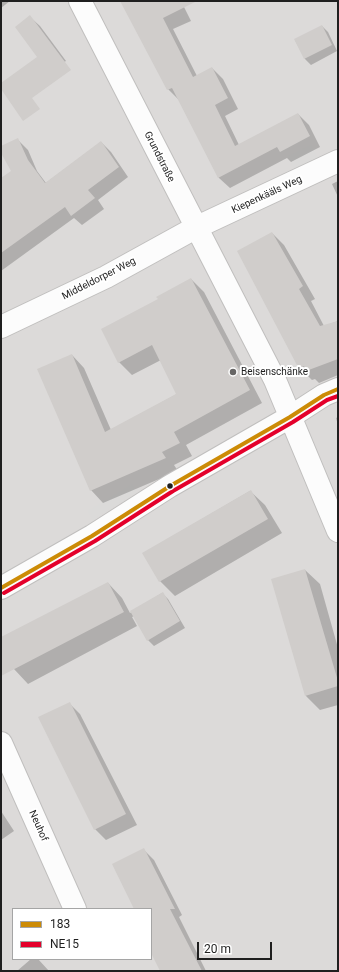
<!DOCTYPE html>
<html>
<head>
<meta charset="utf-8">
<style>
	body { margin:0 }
	#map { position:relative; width:339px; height:972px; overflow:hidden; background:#edeae8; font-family:Roboto,sans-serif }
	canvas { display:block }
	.frame { position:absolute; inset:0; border:2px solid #1f1f1f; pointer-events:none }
	.legend { position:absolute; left:12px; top:908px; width:140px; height:52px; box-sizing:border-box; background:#fff; border:1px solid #a5a5a5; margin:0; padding:5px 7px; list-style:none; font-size:12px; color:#1f1f1f }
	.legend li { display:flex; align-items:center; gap:8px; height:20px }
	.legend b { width:20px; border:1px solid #a5a5a5 }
	.scale { position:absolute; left:197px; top:942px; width:75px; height:18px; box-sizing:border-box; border:2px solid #1f1f1f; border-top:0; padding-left:5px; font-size:12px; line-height:14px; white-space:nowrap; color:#1f1f1f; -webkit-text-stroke:3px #fff; paint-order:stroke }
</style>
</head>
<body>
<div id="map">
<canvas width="339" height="972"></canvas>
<div class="frame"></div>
<ul class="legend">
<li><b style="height:5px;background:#cc8b06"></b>183</li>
<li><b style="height:5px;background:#e4002b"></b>NE15</li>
</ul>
<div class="scale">20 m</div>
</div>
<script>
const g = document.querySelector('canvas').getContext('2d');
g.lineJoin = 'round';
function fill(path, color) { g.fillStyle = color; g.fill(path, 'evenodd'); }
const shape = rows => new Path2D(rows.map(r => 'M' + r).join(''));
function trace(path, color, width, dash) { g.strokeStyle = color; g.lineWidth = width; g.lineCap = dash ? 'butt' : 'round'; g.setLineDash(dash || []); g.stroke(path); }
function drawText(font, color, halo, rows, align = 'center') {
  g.font = font + ' Roboto,sans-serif'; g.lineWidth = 4; g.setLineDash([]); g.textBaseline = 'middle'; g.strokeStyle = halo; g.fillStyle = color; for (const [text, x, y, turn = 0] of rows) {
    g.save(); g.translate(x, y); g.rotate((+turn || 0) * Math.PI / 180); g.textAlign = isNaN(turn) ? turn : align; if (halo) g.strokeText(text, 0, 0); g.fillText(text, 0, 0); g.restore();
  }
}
const residential = shape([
	[1,1,338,1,338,971,1,971],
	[13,909,151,909,151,959,13,959]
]);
const religious = shape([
	[311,145,318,159,294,170,288,156],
	[133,484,137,492,93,520,88,511]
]);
const shadow = shape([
	[1,1,10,1,1,8],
	[126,1,180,1,182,3,191,21,173,29,197,76,212,68,223,79,238,109,225,116,239,145,298,114,309,125,320,147,291,162,287,158,230,188,219,178,179,100,168,89],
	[30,17,40,26,66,61,50,69],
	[322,26,328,32,337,51,311,65,305,59,295,40],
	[18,140,28,150,37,171,46,183,101,142,111,152,128,177,98,200,104,209,82,225,74,218,1,271,1,217,12,171,1,147],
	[338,181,338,197,332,184],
	[272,233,284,245,315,299,311,301,324,326,338,321,338,375,319,383,315,379,312,380,300,368],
	[191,279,204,292,262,403,186,445,192,456,174,465,178,471,103,503,91,490,72,355,84,368,111,430,177,394,161,360,132,375,119,362,159,300],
	[338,417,338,425,336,418],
	[250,491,265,505,282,533,175,596,160,581,144,553],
	[305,570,320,584,338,648,338,705,320,710,306,696],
	[108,583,122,598,130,613,162,593,168,599,185,628,154,646,148,640,134,616,132,617,137,626,28,684,14,669,1,646,1,639],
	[69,703,80,714,137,825,106,840,95,829],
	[1,811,14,831,1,840],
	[143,849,154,860,182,915,179,917,206,971,163,971,151,948,151,909,134,909],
	[31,959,38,959,49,971,17,971]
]);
const building = shape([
	[120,1,197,1,163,18,193,77,212,67,228,98,215,105,235,146,298,113,310,136,280,152,277,147,218,178,172,88,167,90],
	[30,15,71,70,32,98,40,109,23,121,1,89,1,83,37,57,15,27],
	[322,25,332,45,304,59,294,39],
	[18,138,28,160,45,183,101,141,119,167,88,190,95,198,71,216,65,207,1,253,1,178,11,171,1,153,1,146],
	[272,232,303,286,299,289,320,326,338,321,338,359,306,371,304,366,299,369,237,251],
	[191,278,250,390,174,432,180,443,162,452,166,458,90,491,37,369,72,354,105,432,176,394,152,345,118,363,101,329,158,299,156,297],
	[251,490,268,519,159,582,142,553],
	[305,569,338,681,338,686,305,696,271,579],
	[108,582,124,612,1,676,1,637],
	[163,592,180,621,147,641,130,611],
	[70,702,126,814,94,830,38,717],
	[144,848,175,909,170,909,202,971,160,971,151,953,151,909,134,909,112,864]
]);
const minor = shape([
	[80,1,275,380,338,531],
	[1,327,106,277,195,228,338,161],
	[1,588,92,536,170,486,290,417,324,395,338,389],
	[1,743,75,909]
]);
const bus1 = shape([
	[1,588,92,536,170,486,290,417,324,395,338,389]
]);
const bus2 = shape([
	[4,593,95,541,173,491,293,422,327,400,338,396]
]);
const markers = [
	[233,372,4,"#676665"],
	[170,486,3.5,"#1f1f1f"]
];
const streetNames = [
	["Grundstraße",159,157,63],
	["Kiepenkääls Weg",267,195,-25],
	["Middeldorper Weg",99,279,-27],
	["Neuhof",38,826,66]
];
const poiNames = [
	["Beisenschänke",241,372]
];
fill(residential, '#dcdad9');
fill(religious, '#dbdad9');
fill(shadow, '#0003');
fill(building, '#d0cdcb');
trace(minor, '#c0bfbe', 24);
trace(minor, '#fcfcfc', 22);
trace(bus1, '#cc8b06', 4);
trace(bus2, '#e4002b', 4);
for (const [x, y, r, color] of markers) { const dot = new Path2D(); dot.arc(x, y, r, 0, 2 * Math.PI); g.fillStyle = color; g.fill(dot); trace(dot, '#fff', 1.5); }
drawText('10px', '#1f1f1f', '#fff', streetNames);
drawText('10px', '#1f1f1f', '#fff', poiNames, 'left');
</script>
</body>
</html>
